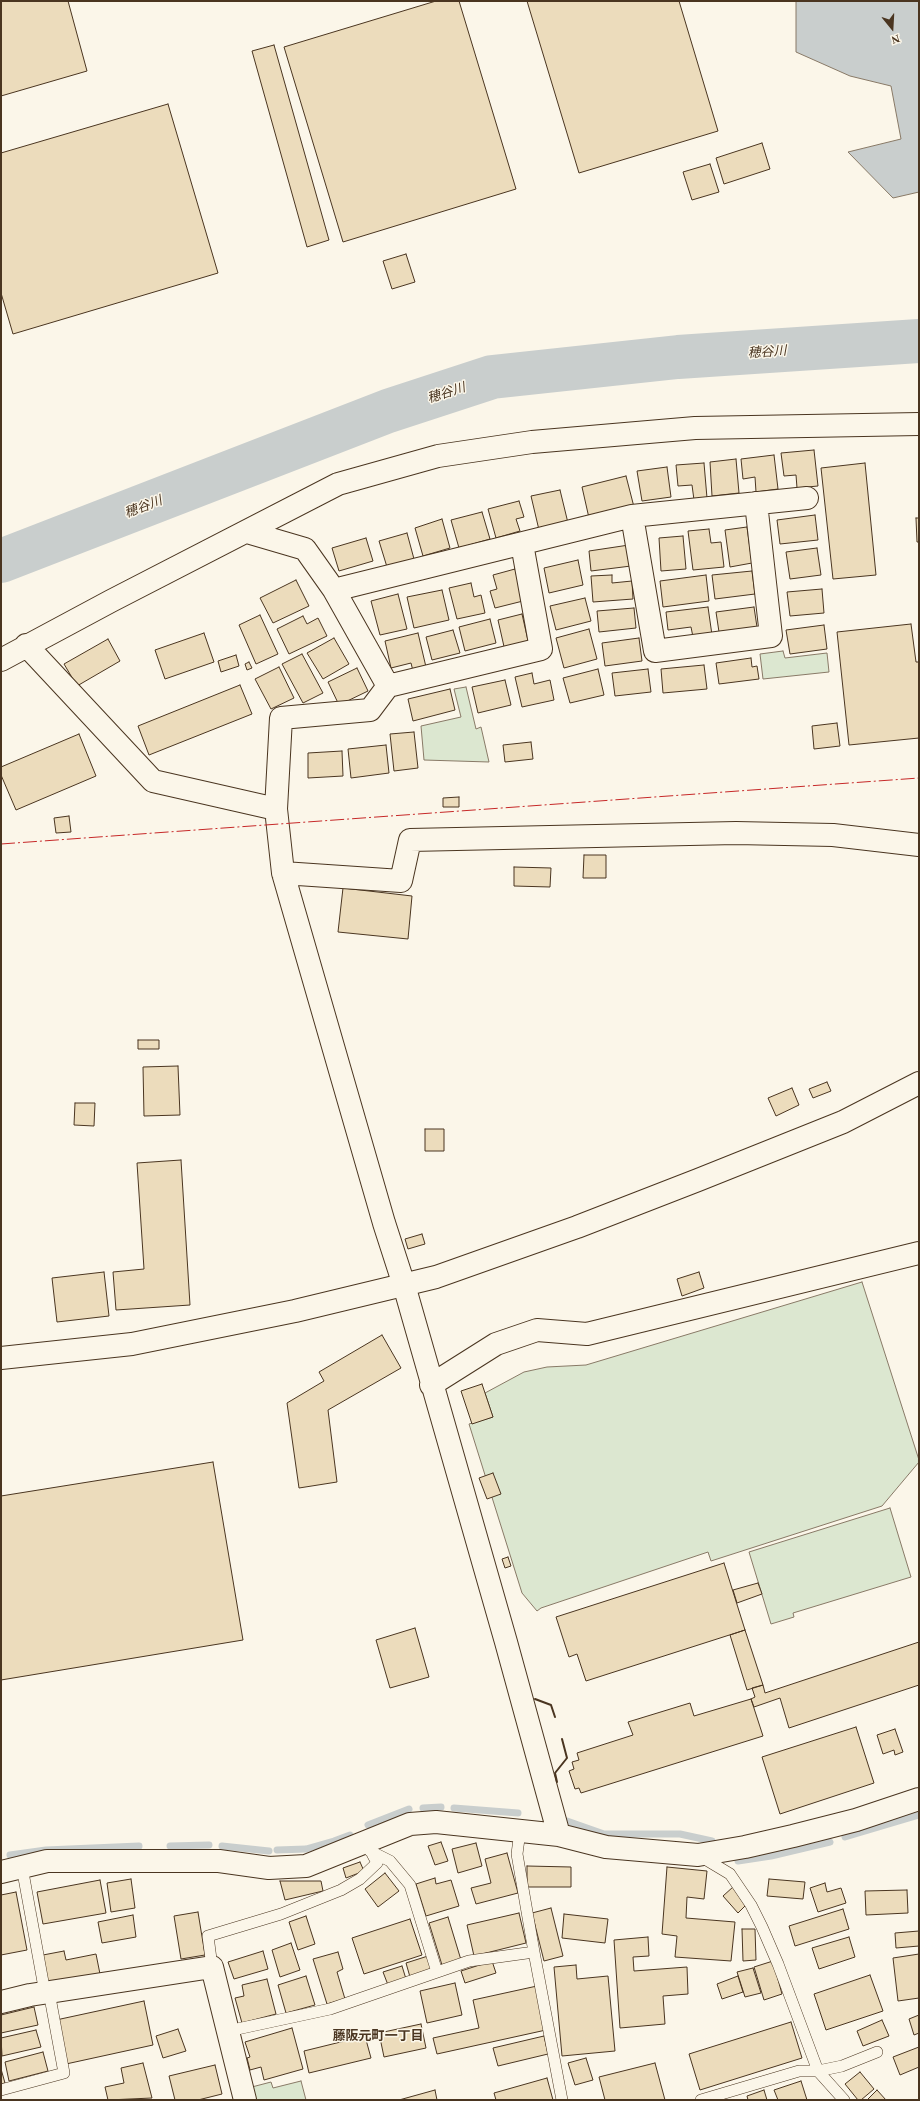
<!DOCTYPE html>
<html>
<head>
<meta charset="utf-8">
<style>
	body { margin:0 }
	#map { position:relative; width:920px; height:2101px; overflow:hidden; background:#fbf6e9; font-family:Georgia,serif }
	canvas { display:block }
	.frame { position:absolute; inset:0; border:2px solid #4a3520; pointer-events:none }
	.north { position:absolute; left:872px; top:8px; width:40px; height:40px; -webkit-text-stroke:3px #fbf6e9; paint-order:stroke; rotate:162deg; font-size:11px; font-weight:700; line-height:16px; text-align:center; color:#4a3520 }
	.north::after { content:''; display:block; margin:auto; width:14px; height:18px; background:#4a3520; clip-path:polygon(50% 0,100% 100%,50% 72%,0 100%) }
</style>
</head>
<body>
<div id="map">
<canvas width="920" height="2101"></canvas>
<div class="frame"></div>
<div class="north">N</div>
</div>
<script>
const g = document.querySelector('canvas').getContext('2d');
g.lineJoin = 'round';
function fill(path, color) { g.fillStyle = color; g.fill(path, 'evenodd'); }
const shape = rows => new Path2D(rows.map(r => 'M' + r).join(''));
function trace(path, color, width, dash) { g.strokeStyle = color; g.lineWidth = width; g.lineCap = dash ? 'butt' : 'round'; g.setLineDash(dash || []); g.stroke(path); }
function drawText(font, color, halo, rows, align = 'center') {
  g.font = font + ' Georgia,"Noto Sans JP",serif'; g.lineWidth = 3; g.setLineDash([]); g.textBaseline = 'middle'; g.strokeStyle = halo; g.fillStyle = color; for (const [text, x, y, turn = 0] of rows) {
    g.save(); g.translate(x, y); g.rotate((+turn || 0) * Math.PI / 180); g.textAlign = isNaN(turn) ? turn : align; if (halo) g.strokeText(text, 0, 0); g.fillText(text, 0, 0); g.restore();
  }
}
const green = shape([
	[783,651,785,658,827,653,829,672,763,679,760,654,783,651],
	[466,687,476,729,481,727,489,762,424,760,421,726,461,717,454,689,466,687],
	[862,1282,919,1460,919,1462,882,1506,711,1561,708,1552,541,1608,537,1611,522,1593,469,1424,493,1417,485,1393,524,1372,547,1367,586,1365,862,1282],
	[890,1508,911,1577,793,1613,794,1617,771,1624,749,1552,890,1508],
	[301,2081,306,2100,251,2100,248,2088,271,2082,273,2088,301,2081]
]);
const water = shape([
	[796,1,919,1,919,192,893,198,848,152,901,139,891,86,850,76,796,52,796,1]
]);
const stream = shape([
	[423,1808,441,1807],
	[454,1808,518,1813],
	[567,1821,604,1834,680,1834,712,1841],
	[368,1825,409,1809],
	[845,1837,919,1815],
	[170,1846,209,1845],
	[222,1846,269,1851],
	[277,1850,306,1849,334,1841,350,1835],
	[10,1855,46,1850,139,1846],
	[738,1861,771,1856,830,1842]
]);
const river = shape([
	[1,561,388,411,492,377,678,357,919,341]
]);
const building = shape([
	[1,1,68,1,87,71,1,96,1,1],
	[436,1,459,1,516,189,343,242,284,47,436,1],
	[527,1,679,1,718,131,579,173,527,1],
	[274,45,329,240,307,247,252,51,274,45],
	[168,104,218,273,13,334,1,293,1,153,168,104],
	[762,143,770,169,724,184,716,158,762,143],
	[710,164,719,192,692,200,683,172,710,164],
	[406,254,415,282,392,289,383,261,406,254],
	[814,450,818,486,797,488,796,475,784,476,781,453,814,450],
	[774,455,778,489,756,492,755,477,743,479,741,459,774,455],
	[736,459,739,493,712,496,710,462,736,459],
	[704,463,707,498,694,500,692,485,678,486,676,465,704,463],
	[865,463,876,575,833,579,821,468,865,463],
	[667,467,671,497,642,501,637,471,667,467],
	[626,476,634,507,589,518,582,487,626,476],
	[560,490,568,523,539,530,531,496,560,490],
	[519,501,524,517,516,519,520,531,496,538,488,509,519,501],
	[482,512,490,539,459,548,451,520,482,512],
	[815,515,818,540,780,544,777,520,815,515],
	[916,518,919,518,919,542,917,542,916,518],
	[442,519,450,548,423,556,415,528,442,519],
	[747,527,752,563,730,567,725,530,747,527],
	[709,529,711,543,721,542,724,567,693,570,688,531,709,529],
	[407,533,414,559,387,567,379,541,407,533],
	[683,536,686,569,661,571,659,538,683,536],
	[366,538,373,561,339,571,332,548,366,538],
	[629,545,631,566,591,571,589,551,629,545],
	[817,548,821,575,790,579,786,552,817,548],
	[578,560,583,585,549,593,544,568,578,560],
	[515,569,523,601,495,608,490,591,497,589,493,575,515,569],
	[752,571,755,594,715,599,712,575,752,571],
	[612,575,612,583,632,581,633,599,593,602,591,576,612,575],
	[706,575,709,601,663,607,660,581,706,575],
	[296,580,309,606,273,623,260,598,296,580],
	[471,583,474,597,481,595,485,613,457,619,449,588,471,583],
	[822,589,824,613,790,616,787,592,822,589],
	[442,590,449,620,414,628,407,597,442,590],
	[398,594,407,629,380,635,371,601,398,594],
	[585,598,591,621,556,630,550,606,585,598],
	[708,607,712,635,693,637,691,627,668,630,666,612,708,607],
	[754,607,757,627,719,632,716,612,754,607],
	[634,608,636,628,599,632,597,611,634,608],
	[522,614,529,645,505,651,498,620,522,614],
	[260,615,278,654,256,664,239,625,260,615],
	[303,616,307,624,318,618,327,636,289,654,277,629,303,616],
	[490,619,496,643,465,651,459,627,490,619],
	[911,624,916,662,919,662,919,738,849,745,837,632,911,624],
	[824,625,827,649,790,654,786,630,824,625],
	[589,629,597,659,564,668,556,638,589,629],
	[453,630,460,653,432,660,426,637,453,630],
	[204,633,214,662,165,679,155,650,204,633],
	[418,633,426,667,413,671,411,663,391,668,385,641,418,633],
	[334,638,349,664,323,679,307,653,334,638],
	[639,638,642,661,605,666,602,643,639,638],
	[108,639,120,661,77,686,64,664,108,639],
	[302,654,323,693,303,703,282,664,302,654],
	[236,655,239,666,221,672,218,661,236,655],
	[751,658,752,667,757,666,759,679,719,684,716,663,751,658],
	[249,662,252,668,247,670,245,664,249,662],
	[704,665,707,689,663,693,661,669,704,665],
	[279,667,294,698,271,709,255,679,279,667],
	[357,668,368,691,339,705,328,682,357,668],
	[598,669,604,695,570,703,563,678,598,669],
	[648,669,651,692,615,696,612,673,648,669],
	[532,673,534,684,550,680,554,700,522,707,515,677,532,673],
	[505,680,511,705,478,713,472,687,505,680],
	[240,685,252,714,149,755,138,726,240,685],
	[450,689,455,710,413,721,408,699,450,689],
	[837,723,840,746,814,749,812,726,837,723],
	[414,732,418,768,394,771,390,734,414,732],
	[79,734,96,776,16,810,1,775,1,767,79,734],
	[531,742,533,759,505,762,503,745,531,742],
	[386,745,389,773,351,778,348,749,386,745],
	[342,751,343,776,308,778,308,753,342,751],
	[459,797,459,807,443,807,443,798,459,797],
	[69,816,71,832,56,833,54,818,69,816],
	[584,855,606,855,606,878,583,878,584,855],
	[514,867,551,868,550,887,514,886,514,867],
	[343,888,412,896,408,939,338,932,343,888],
	[138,1040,159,1040,159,1049,138,1049,138,1040],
	[178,1066,180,1115,144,1116,143,1067,178,1066],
	[827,1082,831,1091,813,1098,809,1089,827,1082],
	[792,1088,799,1105,776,1116,768,1098,792,1088],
	[75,1103,95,1103,94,1126,74,1125,75,1103],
	[425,1129,444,1129,444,1151,425,1151,425,1129],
	[181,1160,190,1305,116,1310,113,1272,144,1269,137,1163,181,1160],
	[422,1234,425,1244,408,1249,405,1239,422,1234],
	[104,1272,109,1316,57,1322,52,1278,104,1272],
	[699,1272,704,1288,682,1296,677,1279,699,1272],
	[382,1335,401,1368,328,1410,337,1482,299,1488,287,1403,324,1381,319,1372,382,1335],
	[482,1384,493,1417,472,1424,461,1391,482,1384],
	[213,1462,243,1640,1,1680,1,1496,213,1462],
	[493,1473,501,1494,487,1499,479,1478,493,1473],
	[508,1557,511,1566,505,1568,502,1559,508,1557],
	[724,1563,745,1630,586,1681,577,1654,569,1657,556,1617,724,1563],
	[758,1583,762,1594,737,1603,733,1590,758,1583],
	[415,1628,429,1677,390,1688,376,1640,415,1628],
	[745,1630,763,1685,747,1690,730,1635,745,1630],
	[919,1642,919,1685,789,1728,780,1698,754,1707,751,1699,755,1697,752,1688,763,1685,765,1693,919,1642],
	[751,1699,763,1736,581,1793,579,1788,575,1789,569,1771,574,1769,572,1762,579,1760,577,1753,633,1735,628,1722,690,1703,694,1716,751,1699],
	[856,1727,874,1783,780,1814,762,1757,856,1727],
	[895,1729,903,1752,895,1755,894,1750,883,1754,877,1735,895,1729],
	[441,1842,448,1861,435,1865,428,1846,441,1842],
	[476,1843,482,1866,458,1873,452,1849,476,1843],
	[507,1853,518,1893,476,1904,471,1888,491,1883,485,1859,507,1853],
	[360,1862,364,1871,346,1878,343,1868,360,1862],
	[527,1866,571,1867,571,1887,527,1887,527,1866],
	[667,1867,707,1871,704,1899,687,1897,686,1918,735,1922,731,1961,675,1957,677,1936,662,1934,667,1867],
	[385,1873,399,1891,378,1907,365,1889,385,1873],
	[435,1878,436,1884,451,1880,459,1906,426,1916,416,1884,435,1878],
	[131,1879,135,1908,111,1912,107,1883,131,1879],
	[769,1879,805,1882,803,1899,767,1896,769,1879],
	[100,1880,106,1913,43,1924,37,1892,100,1880],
	[280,1881,321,1881,323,1891,285,1900,280,1881],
	[825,1883,827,1892,841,1888,846,1903,818,1912,810,1888,825,1883],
	[733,1887,747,1904,738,1913,723,1896,733,1887],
	[907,1890,908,1913,866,1915,865,1891,907,1890],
	[16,1892,27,1950,1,1955,1,1895,16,1892],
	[551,1908,563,1956,544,1961,532,1913,551,1908],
	[843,1909,849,1929,795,1946,789,1926,843,1909],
	[198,1912,205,1955,181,1959,174,1916,198,1912],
	[519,1913,526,1943,474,1956,467,1925,519,1913],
	[564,1914,608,1919,605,1943,562,1938,564,1914],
	[133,1915,136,1937,102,1943,98,1922,133,1915],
	[306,1916,315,1944,298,1950,289,1922,306,1916],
	[448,1917,461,1960,442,1965,429,1923,448,1917],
	[410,1919,422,1955,364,1974,352,1938,410,1919],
	[742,1929,755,1929,756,1960,743,1961,742,1929],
	[919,1931,919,1946,896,1948,895,1933,919,1931],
	[648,1937,649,1956,633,1957,634,1971,687,1967,688,1994,663,1996,665,2024,620,2028,614,1940,648,1937],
	[849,1937,855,1957,819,1969,812,1948,849,1937],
	[291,1943,300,1970,280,1977,272,1950,291,1943],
	[64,1951,66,1960,96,1954,100,1974,48,1984,43,1955,64,1951],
	[263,1951,268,1969,234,1979,228,1962,263,1951],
	[338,1952,343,1969,337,1972,345,1999,327,2004,313,1959,338,1952],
	[919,1954,919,1998,898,2001,893,1958,919,1954],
	[428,1956,432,1971,410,1977,406,1963,428,1956],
	[492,1961,496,1973,465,1983,461,1971,492,1961],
	[773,1961,782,1994,764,2000,754,1967,773,1961],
	[576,1965,577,1979,608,1976,615,2051,562,2056,554,1967,576,1965],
	[402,1966,406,1979,388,1985,383,1972,402,1966],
	[753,1968,761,1993,745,1997,737,1972,753,1968],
	[870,1975,883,2011,826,2030,814,1994,870,1975],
	[306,1976,315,2005,286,2013,278,1985,306,1976],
	[738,1976,743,1992,722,1999,717,1984,738,1976],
	[267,1979,276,2014,242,2023,235,1998,244,1996,242,1985,267,1979],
	[455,1983,462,2015,427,2023,420,1991,455,1983],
	[537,1986,546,2030,437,2054,433,2038,479,2028,473,2000,537,1986],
	[144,2001,153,2045,66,2064,56,2020,144,2001],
	[34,2007,38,2025,1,2033,1,2015,34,2007],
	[919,2015,919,2033,914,2035,909,2019,919,2015],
	[882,2020,889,2036,863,2046,857,2031,882,2020],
	[791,2022,802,2058,700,2090,689,2054,791,2022],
	[421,2024,426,2048,384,2057,379,2033,421,2024],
	[292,2028,303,2069,264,2080,261,2067,250,2070,247,2058,250,2057,245,2042,292,2028],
	[178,2029,186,2051,163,2058,156,2036,178,2029],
	[36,2030,41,2047,2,2056,1,2038,36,2030],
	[365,2036,371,2058,309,2073,304,2051,365,2036],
	[544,2036,548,2054,498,2066,493,2048,544,2036],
	[919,2047,919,2067,900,2075,893,2057,919,2047],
	[43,2052,48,2071,9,2081,5,2062,43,2052],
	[586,2058,593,2080,575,2085,568,2063,586,2058],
	[143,2063,152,2098,108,2100,105,2087,124,2083,121,2068,143,2063],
	[655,2063,665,2100,605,2100,599,2077,655,2063],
	[215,2065,222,2094,198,2100,175,2100,169,2076,215,2065],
	[1,2069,5,2083,1,2084,1,2069],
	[860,2072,874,2089,861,2100,858,2100,845,2084,860,2072],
	[547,2078,553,2100,496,2100,494,2093,547,2078],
	[801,2081,807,2100,778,2100,774,2090,801,2081],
	[435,2090,437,2100,399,2100,435,2090],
	[764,2090,767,2100,748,2100,747,2096,764,2090],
	[877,2090,886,2100,867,2100,877,2090]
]);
const service = shape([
	[520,1831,517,1854,534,1952],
	[370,1851,390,1861,410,1885,437,1972],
	[700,1856,730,1874,751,1905,762,1927,778,1964,818,2071,842,2066,877,2052],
	[22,1867,45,1993],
	[212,1967,208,1936,281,1914,341,1890,360,1879,377,1863,366,1842],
	[228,2031,330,2009,469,1961,534,1952,562,2100],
	[1,2090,64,2073,49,1992],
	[701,2100,799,2071,818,2071,844,2100]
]);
const minor = shape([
	[632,516,655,651,771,636,756,503],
	[247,532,305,549,334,590,632,516,807,498],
	[334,590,388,686,541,649,522,544],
	[26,645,153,781,276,809,283,873,384,1223,404,1285,506,1642,559,1835],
	[1,660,111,601,338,484,438,456,532,442,695,428,919,424],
	[276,809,281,718,370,710,388,686],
	[283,873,401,881,410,840,736,833,833,835,919,845],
	[431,1385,496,1344,537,1330,587,1334,919,1253],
	[1,1872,47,1861,219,1861,269,1868,306,1866,410,1824,436,1822,559,1835,606,1847,698,1855,745,1847,793,1836,856,1820,919,1799],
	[1,2002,30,1995,212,1967,245,2100]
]);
const tertiary = shape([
	[1,1358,132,1344,295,1311,436,1277,577,1227,698,1180,843,1122,919,1083]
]);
const wall = shape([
	[535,1699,551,1705,555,1717],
	[557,1782,555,1773,567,1758,562,1739]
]);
const power = shape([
	[1,844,919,778]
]);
const waterNames = [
	["穂谷川",767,351,-4],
	["穂谷川",446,392,-18],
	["穂谷川",143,506,-21]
];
const neighbourhoodNames = [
	["藤阪元町一丁目",378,2035]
];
fill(green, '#dce7d0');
trace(green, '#887966', 1);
fill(water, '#c9cecd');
trace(water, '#887966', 1);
trace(stream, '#c9cecd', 7);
trace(river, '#c9cecd', 44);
fill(building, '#ecdcbc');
trace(building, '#4a3520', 1);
trace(service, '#4a3520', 12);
trace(minor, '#4a3520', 24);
trace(tertiary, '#4a3520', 24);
trace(service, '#fbf6e9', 11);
trace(minor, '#fbf6e9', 22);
trace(tertiary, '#fbf6e9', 22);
trace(wall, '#4a3520', 2);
trace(power, '#c62828', 1, [14, 3, 2, 3]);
drawText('italic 13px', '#4a3520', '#fbf6e9', waterNames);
drawText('bold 13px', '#4a3520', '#fbf6e9', neighbourhoodNames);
</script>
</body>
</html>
